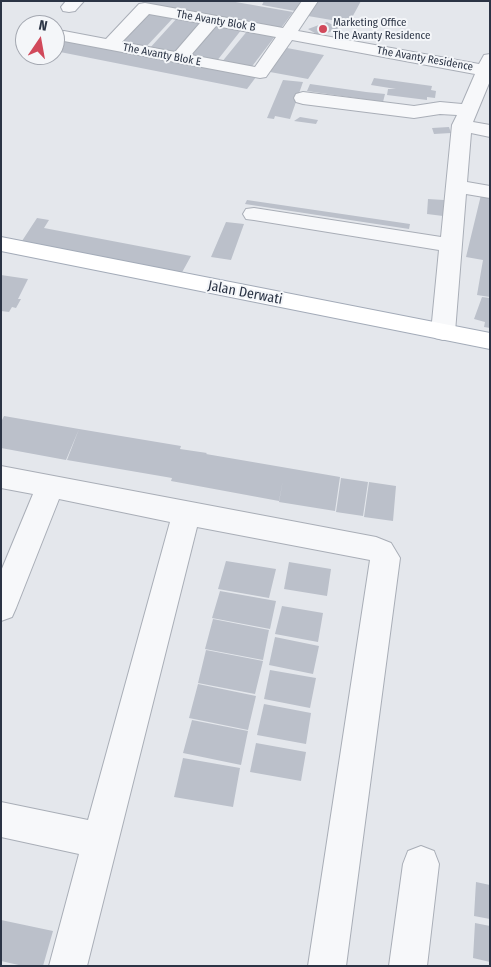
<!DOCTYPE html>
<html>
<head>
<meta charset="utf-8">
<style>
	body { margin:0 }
	#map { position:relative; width:491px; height:967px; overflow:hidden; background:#e4e7ec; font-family:"Fira Sans Condensed",sans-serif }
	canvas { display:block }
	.frame { position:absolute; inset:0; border:2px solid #2b3445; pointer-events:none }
	.north { position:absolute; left:15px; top:15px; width:50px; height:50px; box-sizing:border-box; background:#f4f6f9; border:1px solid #a4a8b1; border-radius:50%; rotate:12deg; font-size:14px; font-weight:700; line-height:20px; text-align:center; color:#2b3445 }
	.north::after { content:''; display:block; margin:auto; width:18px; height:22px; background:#d1495b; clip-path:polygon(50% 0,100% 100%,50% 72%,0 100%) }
</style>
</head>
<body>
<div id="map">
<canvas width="491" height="967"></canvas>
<div class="frame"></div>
<div class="north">N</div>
</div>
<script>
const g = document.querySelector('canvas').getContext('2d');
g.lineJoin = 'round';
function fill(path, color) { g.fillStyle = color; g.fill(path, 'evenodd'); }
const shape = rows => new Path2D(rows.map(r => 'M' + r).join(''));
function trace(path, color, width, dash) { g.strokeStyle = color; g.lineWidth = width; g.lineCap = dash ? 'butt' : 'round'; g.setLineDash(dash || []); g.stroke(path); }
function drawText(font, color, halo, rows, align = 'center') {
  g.font = font + ' "Fira Sans Condensed",sans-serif'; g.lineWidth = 4; g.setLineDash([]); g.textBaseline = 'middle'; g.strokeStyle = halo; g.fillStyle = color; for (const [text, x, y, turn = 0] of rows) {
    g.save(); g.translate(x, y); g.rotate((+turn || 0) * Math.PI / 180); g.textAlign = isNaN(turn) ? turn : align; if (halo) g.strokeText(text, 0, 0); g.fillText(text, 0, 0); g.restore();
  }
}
const building = shape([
	[144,1,230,1,293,12,281,28,142,3],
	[264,1,302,1,295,11,262,5],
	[318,1,361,1,349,23,308,16],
	[148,11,175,16,145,48,118,43],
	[178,17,205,22,177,54,149,49],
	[327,22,339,28,320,36,308,29],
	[215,24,242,29,216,62,187,56],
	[248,30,276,35,250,69,221,63],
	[61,39,256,77,247,89,55,51,55,44],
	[287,48,324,55,308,79,270,72],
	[374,78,432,86,431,90,436,91,435,98,427,97,427,100,387,95,388,89,396,89,371,85],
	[283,80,303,82,290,119,275,116,274,119,267,118],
	[310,84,366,92,385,94,383,102,307,91],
	[300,117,318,120,316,124,294,121],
	[449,127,451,133,434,134,432,128],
	[481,195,490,196,490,297,477,295,483,260,466,257],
	[428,199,444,200,443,216,427,214],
	[247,200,410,224,409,229,245,204],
	[37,218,49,220,44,228,191,256,180,276,20,244],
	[226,222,244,224,231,260,211,257],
	[1,275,28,279,18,299,21,299,16,308,12,307,9,312,1,311],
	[482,297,490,298,490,328,484,327,485,322,474,319],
	[4,416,79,429,66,460,1,448,1,422],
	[79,429,181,446,180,449,207,453,206,454,340,477,335,511,279,502,283,480,279,501,171,481,172,478,67,460],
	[341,478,368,482,363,516,336,512],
	[369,482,396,486,393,521,364,517],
	[226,561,276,569,269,598,218,589],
	[289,562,331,569,327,596,284,589],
	[220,591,276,601,270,629,212,618],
	[282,606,323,613,318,642,275,634],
	[213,619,269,630,263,660,205,649],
	[275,637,319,646,313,674,269,665],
	[206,650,263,661,255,694,198,683],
	[270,670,316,678,310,708,264,699],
	[198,684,256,696,248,730,189,718],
	[264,704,311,713,306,744,257,735],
	[192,720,248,731,241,765,183,753],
	[256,743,306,752,301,781,250,772],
	[183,758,240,768,233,807,174,797],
	[476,882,490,885,490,919,474,916],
	[1,920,53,931,43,966,23,966,1,961],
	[475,923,490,926,490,962,473,958]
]);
const minor = shape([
	[66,1,84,1,75,11,69,12,63,11,61,7,66,1],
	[302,1,318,1,298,31,479,64,484,55,490,54,490,81,473,122,490,125,490,137,471,133,467,182,490,186,490,198,466,194,455,332,451,338,443,340,435,338,431,332,439,250,254,220,246,219,243,214,246,209,254,208,441,237,452,125,457,115,440,114,414,118,303,104,296,102,294,98,296,94,303,92,414,106,440,102,462,104,475,74,292,40,266,77,260,78,64,41,58,40,55,36,58,32,64,31,106,39,139,4,145,3,283,28,302,1],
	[149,14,200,23,175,52,122,42,149,14],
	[216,26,276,37,255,67,191,55,216,26],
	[1,466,376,537,391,543,400,558,346,966,308,966,370,560,197,527,87,966,49,966,79,854,1,837,1,802,88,820,170,522,59,499,16,608,12,617,1,621,1,571,33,494,1,488,1,466],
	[421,846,434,851,439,864,427,966,389,966,403,864,408,851,421,846]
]);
const major = shape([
	[1,237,490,333,490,349,1,251,1,237]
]);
const markers = [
	[323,29,5,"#d1495b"]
];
const farStreetnames = [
	["The Avanty Blok B",216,21,10],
	["The Avanty Blok E",162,55,11],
	["The Avanty Residence",425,59,10]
];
const farPoinames = [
	["Marketing Office",333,23],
	["The Avanty Residence",333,36]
];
const streetNames = [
	["Jalan Derwati",245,293,11]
];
fill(building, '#bbc0ca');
trace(minor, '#a9aeb7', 2);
trace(major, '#a3abb8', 2);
fill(minor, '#f7f8fa');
fill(major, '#fff');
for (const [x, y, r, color] of markers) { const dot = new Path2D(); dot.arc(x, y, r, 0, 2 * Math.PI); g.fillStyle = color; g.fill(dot); trace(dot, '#f4f6f9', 2); }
drawText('11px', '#2b3445', '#f4f6f9', farStreetnames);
drawText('11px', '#2b3445', '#f4f6f9', farPoinames, 'left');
drawText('14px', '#2b3445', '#f4f6f9', streetNames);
</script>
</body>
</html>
